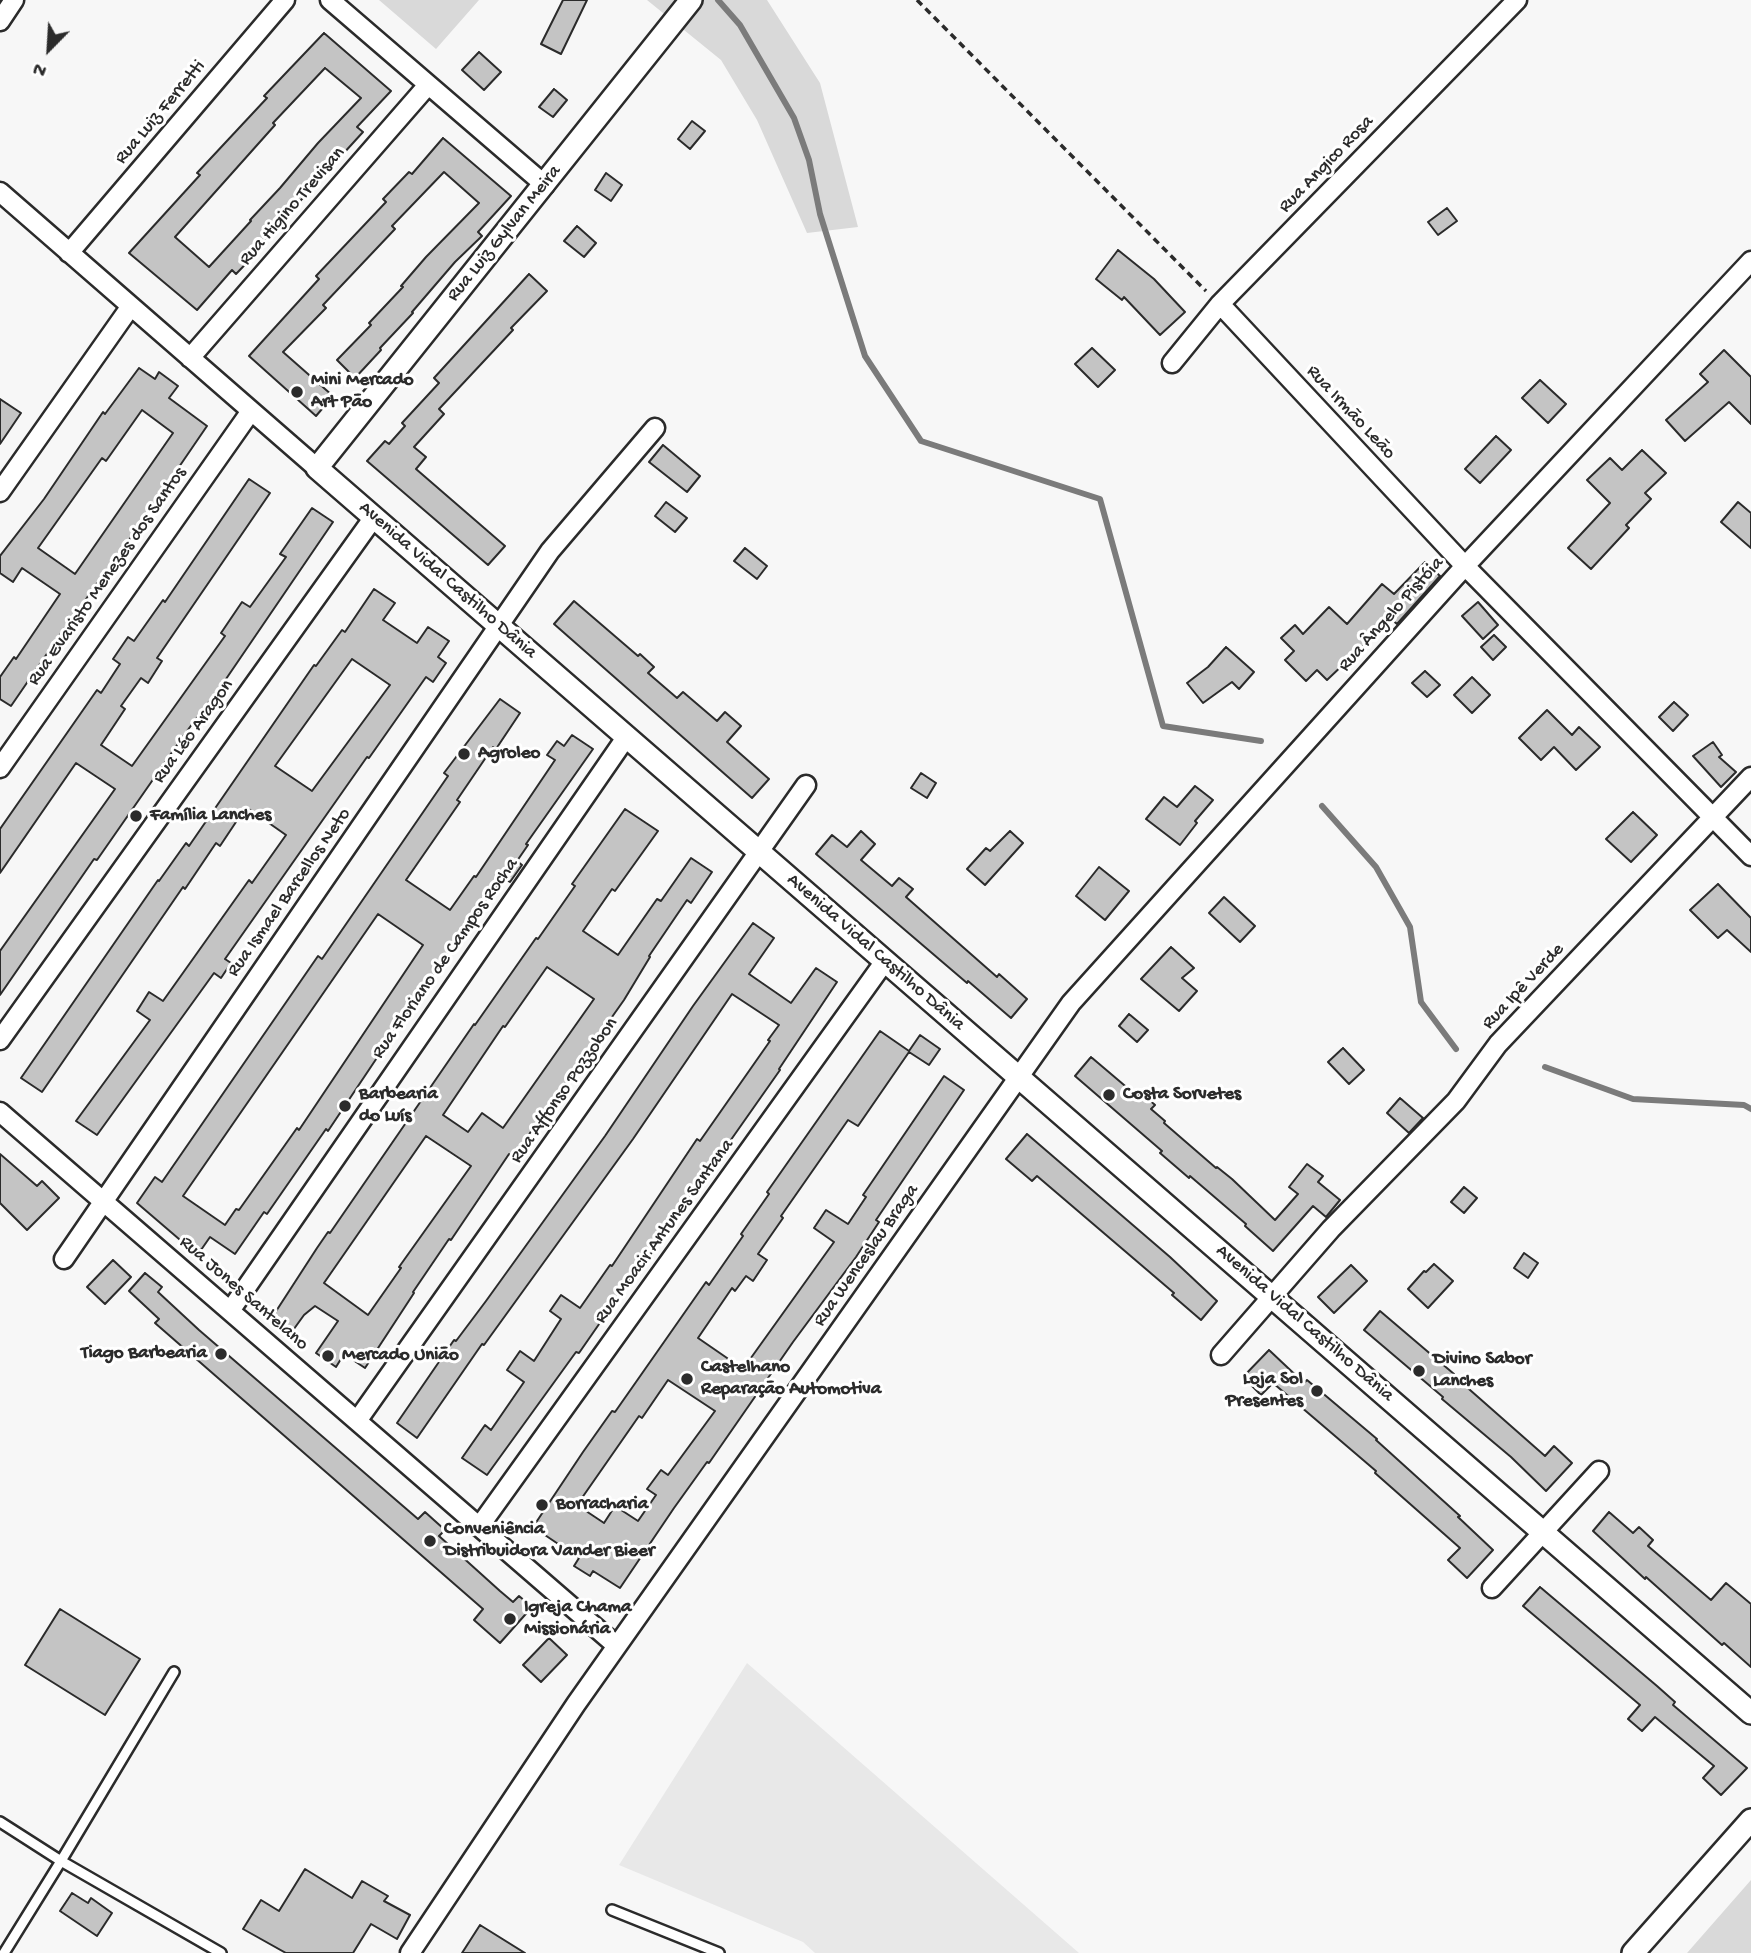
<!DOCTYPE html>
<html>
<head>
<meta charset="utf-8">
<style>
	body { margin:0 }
	#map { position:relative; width:1751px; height:1953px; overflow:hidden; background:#f7f7f7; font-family:"Gochi Hand",sans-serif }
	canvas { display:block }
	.north { position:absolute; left:14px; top:14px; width:70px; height:70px; -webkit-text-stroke:5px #fff; paint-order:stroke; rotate:204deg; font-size:19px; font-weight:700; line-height:28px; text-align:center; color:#2b2b2b }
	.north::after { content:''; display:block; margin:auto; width:24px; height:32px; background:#2b2b2b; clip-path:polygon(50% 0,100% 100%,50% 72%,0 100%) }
</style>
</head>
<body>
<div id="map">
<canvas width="1751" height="1953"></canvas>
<div class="north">N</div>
</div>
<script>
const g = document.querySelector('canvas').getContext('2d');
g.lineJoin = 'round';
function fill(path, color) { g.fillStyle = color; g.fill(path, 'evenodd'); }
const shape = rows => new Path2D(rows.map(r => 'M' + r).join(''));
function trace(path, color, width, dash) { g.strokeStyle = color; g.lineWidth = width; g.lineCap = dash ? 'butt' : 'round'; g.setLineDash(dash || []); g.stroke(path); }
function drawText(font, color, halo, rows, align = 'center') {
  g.font = font + ' "Gochi Hand",sans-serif'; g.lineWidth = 6; g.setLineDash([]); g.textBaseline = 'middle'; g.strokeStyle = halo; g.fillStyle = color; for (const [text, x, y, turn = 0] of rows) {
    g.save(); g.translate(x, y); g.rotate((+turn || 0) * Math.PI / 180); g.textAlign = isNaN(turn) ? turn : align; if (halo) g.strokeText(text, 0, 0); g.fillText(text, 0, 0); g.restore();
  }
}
const built = shape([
	[747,1663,1079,1953,815,1953,803,1942,619,1865]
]);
const green = shape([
	[379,0,479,0,436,49],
	[647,0,767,0,820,83,858,227,807,233,757,120,721,60],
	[1751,1880,1751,1953,1687,1953]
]);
const stream = shape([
	[718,0,740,25,794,118,809,160,820,214,865,356,921,441,1100,499,1163,726,1261,741],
	[1322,806,1376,867,1410,927,1421,1002,1456,1049],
	[1545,1067,1633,1099,1744,1105,1751,1109]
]);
const building = shape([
	[563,0,587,0,561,54,541,44,563,0],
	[324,33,391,91,357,127,363,132,260,245,262,247,236,274,232,270,197,310,129,253,200,175,197,173,267,98,264,96,324,33],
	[325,68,361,98,318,143,280,188,250,220,251,221,209,267,175,237,275,125,273,123,325,68],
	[479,52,501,72,484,90,462,70,479,52],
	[554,89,567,100,553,117,539,107,554,89],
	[692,121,705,131,690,149,678,139,692,121],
	[443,138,511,196,478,232,482,236,455,262,412,312,413,313,380,348,381,350,355,378,337,360,371,325,369,323,403,287,401,286,426,257,479,203,444,172,392,226,395,229,323,305,326,308,283,352,333,396,316,416,249,356,319,279,316,276,386,202,383,199,409,172,412,174,443,138],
	[606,173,622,185,611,201,595,190,606,173],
	[1447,208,1457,221,1438,235,1428,222,1447,208],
	[577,226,596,243,584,257,564,241,577,226],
	[1118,250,1154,279,1185,312,1160,335,1124,297,1122,300,1096,279,1118,250],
	[529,274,547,291,511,328,513,330,439,409,444,414,414,447,426,457,416,469,505,546,488,565,367,461,385,441,389,444,405,426,402,423,439,383,434,378,529,274],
	[1092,348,1115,370,1098,387,1075,364,1092,348],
	[1724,350,1751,377,1751,424,1729,402,1685,441,1666,420,1708,382,1700,374,1724,350],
	[139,368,155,379,159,372,178,386,169,398,207,426,99,584,97,583,67,627,66,626,11,706,0,699,0,677,14,657,16,659,60,594,22,568,13,582,0,573,0,556,44,499,103,412,105,414,139,368],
	[142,410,173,433,75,574,38,548,102,458,106,461,142,410],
	[1540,380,1566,404,1548,423,1522,398,1540,380],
	[0,399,21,413,0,444,0,399],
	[1496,436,1511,450,1480,483,1465,469,1496,436],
	[663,445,700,476,687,492,649,462,663,445],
	[1642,450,1666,473,1645,493,1651,499,1626,525,1629,528,1591,569,1568,548,1610,503,1587,480,1610,458,1622,470,1642,450],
	[249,479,270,493,157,658,162,661,148,683,141,678,121,706,125,709,101,745,132,766,225,636,221,633,242,602,250,607,286,557,280,554,312,508,333,522,226,679,184,735,97,860,94,859,0,995,0,951,115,789,76,763,0,873,0,829,97,690,101,693,120,664,113,659,128,637,134,641,163,600,165,602,249,479],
	[666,502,687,518,675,532,655,516,666,502],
	[1738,502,1751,513,1751,548,1721,522,1738,502],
	[745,548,767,566,757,579,734,561,745,548],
	[1425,562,1440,576,1397,624,1391,619,1327,680,1317,670,1306,681,1285,660,1294,651,1281,638,1295,625,1303,634,1329,607,1347,624,1382,584,1394,594,1425,562],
	[374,589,395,603,383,620,417,643,428,627,449,641,438,657,446,663,433,682,426,677,369,758,367,757,225,959,231,963,221,978,214,973,97,1135,76,1121,150,1020,137,1011,149,992,163,1001,249,880,252,883,286,835,246,807,220,846,216,843,185,889,183,887,42,1092,21,1078,158,880,159,881,186,843,189,846,314,665,316,666,342,630,345,632,374,589],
	[352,659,390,685,312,791,275,766,352,659],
	[574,601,638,656,640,654,654,667,648,673,677,698,683,692,717,721,725,712,741,726,727,742,769,779,752,798,554,624,574,601],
	[1478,602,1498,625,1483,639,1462,616,1478,602],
	[1494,635,1506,647,1493,660,1481,647,1494,635],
	[1226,647,1254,672,1239,689,1232,682,1203,703,1187,683,1208,667,1226,647],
	[1425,671,1440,685,1427,697,1412,683,1425,671],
	[1472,677,1490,695,1472,713,1454,695,1472,677],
	[500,699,520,713,496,749,493,747,457,800,460,802,406,880,450,910,474,876,476,877,555,760,547,755,557,741,564,746,572,735,593,749,526,844,528,845,517,861,522,865,510,882,503,878,423,989,328,1131,326,1129,267,1214,264,1212,235,1254,210,1237,201,1250,189,1242,186,1245,137,1203,155,1177,162,1182,318,956,322,959,448,776,444,773,500,699],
	[378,914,423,945,299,1130,297,1128,239,1210,236,1209,225,1225,183,1196,378,914],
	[1674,702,1688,715,1673,731,1659,717,1674,702],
	[1547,710,1572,735,1579,727,1600,747,1576,770,1554,747,1541,760,1519,738,1547,710],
	[1713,742,1722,755,1719,757,1736,772,1721,787,1693,756,1713,742],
	[921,773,936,783,927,798,911,788,921,773],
	[1195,786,1213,800,1195,821,1197,823,1180,845,1146,819,1164,797,1177,807,1195,786],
	[625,809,658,831,615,891,612,889,583,931,618,955,657,899,661,901,691,858,712,872,691,903,687,900,649,956,650,957,624,1000,513,1157,509,1154,451,1240,449,1239,413,1292,414,1293,365,1368,344,1354,336,1367,316,1353,338,1321,315,1306,304,1315,291,1333,271,1319,317,1248,328,1232,330,1233,474,1024,475,1025,536,938,538,939,575,886,572,884,625,809],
	[547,967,594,999,503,1128,482,1113,468,1132,443,1115,503,1026,505,1027,547,967],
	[426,1136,471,1166,399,1267,401,1268,368,1315,324,1283,426,1136],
	[1633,812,1657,835,1631,862,1606,839,1633,812],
	[861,831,875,844,861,860,892,886,899,878,913,889,906,897,997,977,999,974,1027,999,1011,1018,968,981,967,983,816,854,832,835,847,847,861,831],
	[1010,831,1023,843,985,885,967,869,986,848,990,851,1010,831],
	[1099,867,1129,891,1105,920,1076,896,1099,867],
	[1718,884,1751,918,1751,952,1727,930,1718,938,1690,910,1718,884],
	[1224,897,1255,926,1240,942,1209,913,1224,897],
	[753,923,774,938,749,974,791,1003,816,968,837,982,779,1069,780,1070,728,1144,725,1143,640,1270,638,1268,579,1353,576,1352,487,1475,462,1458,485,1425,491,1430,524,1382,507,1370,520,1351,534,1361,561,1319,550,1311,561,1295,580,1308,610,1265,612,1266,697,1139,700,1141,770,1041,768,1040,779,1025,732,994,633,1139,484,1345,482,1344,417,1438,397,1423,454,1340,456,1341,486,1301,605,1136,693,1006,753,923],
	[1171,947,1194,968,1182,978,1197,991,1179,1011,1141,979,1171,947],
	[1129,1014,1148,1030,1137,1042,1119,1026,1129,1014],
	[880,1031,909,1051,920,1035,940,1049,929,1065,909,1052,858,1126,848,1120,781,1216,783,1218,758,1254,767,1260,753,1281,746,1276,735,1291,732,1288,698,1338,743,1369,834,1242,814,1228,826,1210,848,1224,866,1197,863,1195,944,1076,964,1090,876,1220,879,1222,856,1257,793,1342,709,1463,707,1462,674,1508,620,1588,593,1571,590,1576,574,1566,579,1558,533,1527,583,1452,612,1411,615,1412,706,1282,709,1285,743,1236,741,1234,769,1194,767,1192,880,1031],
	[668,1380,715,1411,668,1475,661,1470,647,1489,656,1495,638,1521,615,1506,604,1523,577,1505,639,1416,642,1418,668,1380],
	[1343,1048,1364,1070,1349,1084,1328,1062,1343,1048],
	[1091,1057,1137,1096,1141,1092,1155,1105,1151,1109,1165,1121,1164,1123,1216,1168,1217,1167,1232,1179,1275,1220,1298,1194,1289,1187,1307,1164,1323,1176,1318,1182,1340,1200,1326,1217,1313,1206,1273,1251,1245,1226,1246,1224,1190,1176,1189,1178,1160,1153,1162,1151,1075,1076,1091,1057],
	[1400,1098,1423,1118,1409,1133,1387,1113,1400,1098],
	[1027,1134,1170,1257,1217,1301,1201,1320,1172,1295,1174,1293,1037,1176,1032,1181,1006,1159,1027,1134],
	[0,1154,37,1186,42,1181,59,1198,27,1230,0,1203,0,1154],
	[1464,1187,1477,1198,1464,1213,1451,1202,1464,1187],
	[1524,1253,1538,1263,1528,1278,1514,1268,1524,1253],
	[113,1260,131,1277,105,1304,87,1287,113,1260],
	[1434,1264,1453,1281,1428,1308,1408,1289,1424,1271,1426,1272,1434,1264],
	[1351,1265,1367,1281,1334,1313,1318,1297,1351,1265],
	[145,1273,162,1287,158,1292,199,1330,418,1519,425,1512,445,1530,439,1536,500,1591,513,1602,519,1596,532,1607,500,1643,474,1620,483,1609,155,1323,159,1319,129,1291,145,1273],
	[1380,1311,1454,1374,1453,1375,1545,1456,1554,1446,1572,1463,1546,1491,1511,1457,1442,1399,1443,1397,1364,1330,1380,1311],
	[1269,1350,1304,1383,1307,1380,1377,1439,1376,1440,1460,1516,1458,1517,1493,1550,1467,1578,1448,1560,1460,1548,1375,1473,1376,1471,1273,1383,1261,1395,1243,1377,1269,1350],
	[1609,1512,1633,1533,1639,1527,1653,1540,1648,1546,1711,1600,1726,1583,1751,1604,1751,1667,1724,1643,1722,1645,1646,1577,1645,1579,1593,1531,1609,1512],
	[1540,1587,1657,1686,1675,1702,1673,1705,1747,1768,1721,1795,1703,1778,1714,1766,1655,1717,1642,1731,1628,1719,1640,1705,1523,1606,1540,1587],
	[60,1609,140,1659,105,1715,25,1665,60,1609],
	[549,1638,567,1655,541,1682,523,1665,549,1638],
	[305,1869,352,1898,362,1881,388,1896,384,1901,410,1915,397,1939,371,1924,353,1953,286,1953,243,1929,261,1900,279,1911,305,1869],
	[72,1893,88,1903,91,1898,112,1913,97,1936,60,1911,72,1893],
	[480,1925,525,1953,462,1953,480,1925]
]);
const path = shape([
	[917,0,1206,291]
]);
const service = shape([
	[0,1822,61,1861,221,1953],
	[612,1910,719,1953],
	[4,1953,61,1861,174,1672]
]);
const minor = shape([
	[330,0,545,185],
	[0,21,14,0],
	[0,192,317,468],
	[69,253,285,0],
	[1220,304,1465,566,1751,856],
	[190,358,428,85],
	[1172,363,1220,304,1517,0],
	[0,492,131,306],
	[0,768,251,411],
	[0,1040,374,517],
	[0,1112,617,1646],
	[64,1259,550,551,655,428],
	[230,1311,627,736],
	[1221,1355,1331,1229,1456,1101,1498,1044,1751,777],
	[357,1421,806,785],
	[479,1527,885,961],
	[1492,1588,1599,1471],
	[410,1953,576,1704,1071,1003,1465,566,1751,261]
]);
const tertiary = shape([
	[691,0,317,468,1751,1713],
	[1633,1953,1751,1820]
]);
const markers = [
	[297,392,7,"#2b2b2b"],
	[464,754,7,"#2b2b2b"],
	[136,816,7,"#2b2b2b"],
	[1109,1095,7,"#2b2b2b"],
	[345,1106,7,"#2b2b2b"],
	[221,1354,7,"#2b2b2b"],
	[328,1356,7,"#2b2b2b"],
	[1419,1371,7,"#2b2b2b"],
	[687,1379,7,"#2b2b2b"],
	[1317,1391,7,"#2b2b2b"],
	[542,1505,7,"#2b2b2b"],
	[430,1541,7,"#2b2b2b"],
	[510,1619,7,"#2b2b2b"]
];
const streetNames = [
	["Rua Luiz Ferretti",161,113,-50],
	["Rua Angico Rosa",1327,165,-46],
	["Rua Higino Trevisan",293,207,-49],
	["Rua Luiz Gylvan Meira",505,234,-51],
	["Rua Irmão Leão",1350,413,47],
	["Rua Evaristo Menezes dos Santos",108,577,-55],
	["Avenida Vidal Castilho Dânia",447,581,41],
	["Rua Ângelo Pistóia",1392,615,-48],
	["Rua Léo Aragon",194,732,-54],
	["Rua Ismael Barcellos Neto",290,893,-55],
	["Avenida Vidal Castilho Dânia",875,953,41],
	["Rua Floriano de Campos Rocha",446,959,-55],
	["Rua Ipê Verde",1524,987,-47],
	["Rua Affonso Pozzobon",565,1091,-55],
	["Rua Moacir Antunes Santana",665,1232,-54],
	["Rua Wenceslau Braga",867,1256,-55],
	["Rua Jones Santelano",243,1294,41],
	["Avenida Vidal Castilho Dânia",1304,1324,41]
];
const poiNames = [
	["Mini Mercado",311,381],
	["Art Pão",311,403],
	["Agroleo",478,754],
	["Família Lanches",150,816],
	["Barbearia",359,1095],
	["do Luís",359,1117],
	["Costa Sorvetes",1123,1095],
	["Tiago Barbearia",207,1354,"right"],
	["Mercado União",342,1356],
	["Divino Sabor",1433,1360],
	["Lanches",1433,1382],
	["Castelhano",701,1368],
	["Reparação Automotiva",701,1390],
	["Loja Sol",1303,1380,"right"],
	["Presentes",1303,1402,"right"],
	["Borracharia",556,1505],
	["Conveniência",444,1530],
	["Distribuidora Vander Bieer",444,1552],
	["Igreja Chama",524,1608],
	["Missionária",524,1630]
];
fill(built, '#e8e8e8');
fill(green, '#d9d9d9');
trace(stream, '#7b7b7b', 6);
fill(building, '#c4c4c4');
trace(building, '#2b2b2b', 2);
trace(service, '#2b2b2b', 14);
trace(minor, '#2b2b2b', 23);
trace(tertiary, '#2b2b2b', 26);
trace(path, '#2b2b2b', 3.5, [7, 5]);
trace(service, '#fff', 9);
trace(minor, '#fff', 18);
trace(tertiary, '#fff', 21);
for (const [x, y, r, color] of markers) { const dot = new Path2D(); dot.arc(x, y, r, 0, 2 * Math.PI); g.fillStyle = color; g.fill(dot); trace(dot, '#fff', 2.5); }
drawText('19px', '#2b2b2b', '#fff', streetNames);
drawText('bold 19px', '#2b2b2b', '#fff', poiNames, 'left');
</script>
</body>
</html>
